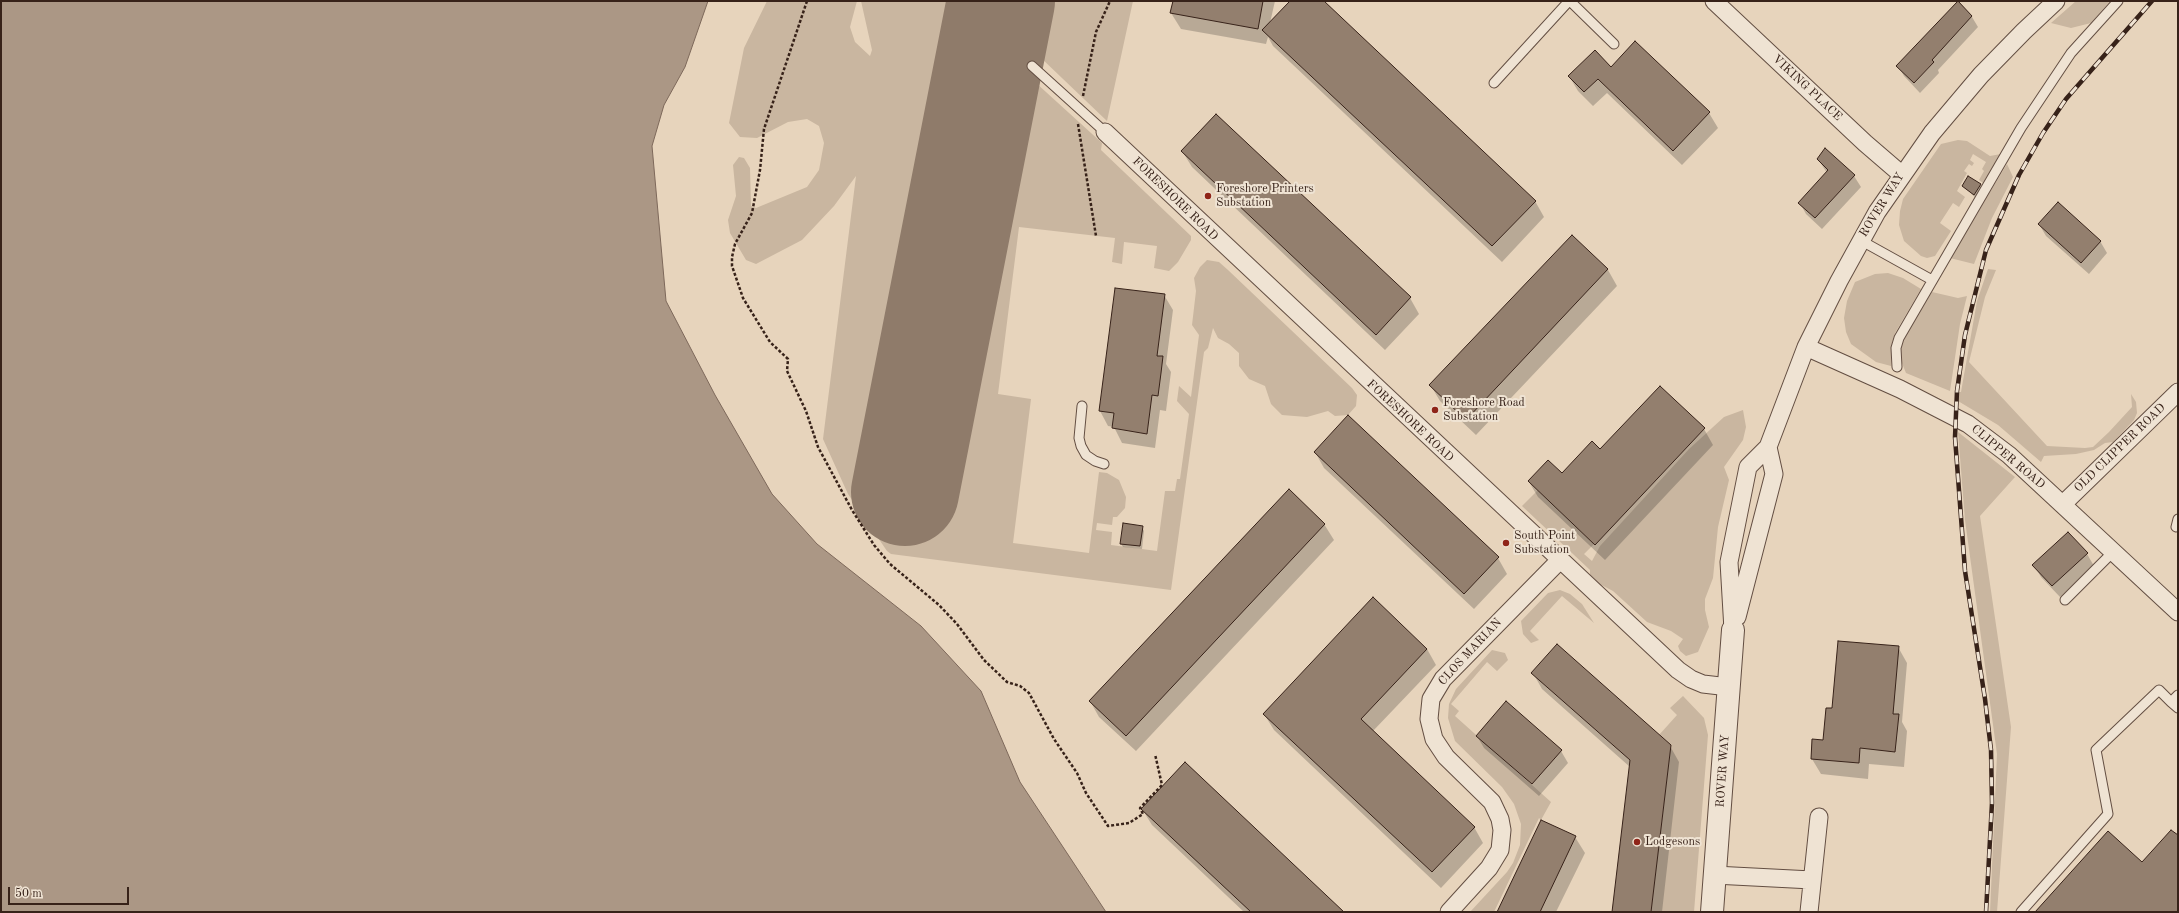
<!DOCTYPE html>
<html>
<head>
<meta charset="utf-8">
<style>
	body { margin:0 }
	#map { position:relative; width:2179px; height:913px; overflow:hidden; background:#e7d4bc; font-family:"Old Standard TT",serif }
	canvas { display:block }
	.frame { position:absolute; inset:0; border:2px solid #372219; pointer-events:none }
	.scale { position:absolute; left:8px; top:887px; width:121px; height:18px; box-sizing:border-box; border:2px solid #372219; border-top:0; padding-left:5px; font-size:12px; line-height:14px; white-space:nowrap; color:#372219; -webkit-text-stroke:3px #efe3d3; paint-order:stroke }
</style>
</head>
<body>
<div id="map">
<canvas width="2179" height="913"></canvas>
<div class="frame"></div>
<div class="scale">50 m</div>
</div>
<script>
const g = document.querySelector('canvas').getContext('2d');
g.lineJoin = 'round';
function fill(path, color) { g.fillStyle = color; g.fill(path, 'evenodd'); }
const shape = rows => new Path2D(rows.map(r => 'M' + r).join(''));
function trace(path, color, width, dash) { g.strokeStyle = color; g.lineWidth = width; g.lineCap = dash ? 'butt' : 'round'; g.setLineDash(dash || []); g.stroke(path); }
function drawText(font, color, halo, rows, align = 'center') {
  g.font = font + ' "Old Standard TT",serif'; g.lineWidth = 4; g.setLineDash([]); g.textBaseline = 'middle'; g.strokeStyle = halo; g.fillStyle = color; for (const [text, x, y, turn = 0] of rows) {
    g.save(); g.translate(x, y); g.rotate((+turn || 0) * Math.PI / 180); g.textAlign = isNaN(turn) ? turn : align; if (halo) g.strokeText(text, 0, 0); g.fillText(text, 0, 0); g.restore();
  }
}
const green = shape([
	[767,1,857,1,850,27,855,42,870,56,872,50,861,1,1133,1,1107,121,1040,57,1035,82,1102,143,1101,150,1191,236,1191,240,1178,262,1169,271,1154,268,1157,246,1124,242,1122,264,1112,262,1115,238,1019,227,998,394,1031,399,1013,543,1089,553,1099,472,1107,473,1119,480,1126,497,1125,508,1117,517,1113,517,1112,525,1097,523,1096,530,1112,532,1111,545,1157,551,1165,491,1175,491,1177,479,1180,479,1189,414,1177,401,1179,386,1191,397,1199,335,1192,325,1196,291,1194,278,1200,267,1207,260,1219,262,1228,270,1352,388,1357,395,1356,406,1348,415,1335,416,1328,411,1307,417,1282,415,1271,404,1265,386,1249,379,1239,366,1239,353,1229,344,1218,338,1213,328,1208,348,1204,352,1171,590,891,554,887,551,848,494,823,439,856,176,834,206,802,240,756,264,746,260,730,233,728,220,736,196,733,165,739,157,744,158,750,168,751,206,756,208,807,187,819,170,824,143,819,126,807,119,788,122,757,138,740,137,729,123,744,48],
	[2076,1,2110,1,2091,23,2071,28,2051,23],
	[1958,140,1967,141,1990,156,2001,154,1983,183,1979,180,1984,171,1982,169,1986,162,1973,154,1970,160,1974,163,1972,166,1969,164,1964,171,1967,173,1957,191,1965,197,1959,207,1953,203,1940,223,1951,231,1935,256,1927,258,1921,256,1904,241,1899,225,1900,211,1903,199,1941,144],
	[2007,164,2013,177,1992,218,1974,264,1950,258],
	[1988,269,1996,270,1985,297,1969,362,2047,446,2085,448,2093,447,2109,432,2132,407,2131,394,2136,402,2137,413,2134,420,2113,442,2105,443,2094,450,2076,454,2044,456,2041,462,1998,425,1958,401,1959,392,1961,392,1977,301],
	[1888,273,1903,278,1921,289,1895,333,1891,348,1891,366,1876,362,1851,344,1846,332,1844,318,1847,301,1855,282,1875,274],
	[1932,292,1958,298,1967,296,1960,324,1950,391,1906,373,1900,358,1900,346,1905,335],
	[1743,410,1746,427,1743,440,1724,467,1729,480,1718,527,1713,578,1705,599,1705,610,1709,627,1698,652,1686,656,1680,651,1678,646,1683,639,1671,631,1647,622,1613,591,1590,579,1590,570,1522,506,1538,490,1594,544,1584,554,1592,561,1600,546,1689,449,1724,417],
	[1958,432,2015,477,1980,516,2011,727,1997,912,1990,912,1997,754,1965,520],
	[1560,590,1570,594,1582,604,1594,623,1562,596,1530,631,1539,640,1531,643,1523,634,1521,621,1548,593],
	[1492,650,1505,653,1508,660,1497,671,1487,662,1451,704,1459,711,1455,716,1551,802,1541,820,1539,818,1494,912,1470,912,1507,872,1513,863,1520,845,1521,824,1514,804,1502,787,1455,741,1448,718,1449,704,1456,689],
	[1683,696,1704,718,1708,735,1694,912,1651,912,1671,745,1659,735,1677,715,1670,708]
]);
const water = shape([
	[1,1,708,1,685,67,664,105,652,146,666,301,715,395,772,494,817,544,921,626,981,691,1020,782,1106,912,1,912,1,1]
]);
const shadow = shape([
	[1174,1,1275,1,1270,23,1291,1,1323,1,1535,201,1544,217,1502,262,1273,46,1268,37,1266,44,1181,29,1171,13],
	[1958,3,1972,17,1978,27,1938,70,1939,73,1920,93,1904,76,1898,66],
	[1611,68,1709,113,1718,128,1682,165,1607,93,1593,106,1578,91,1569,76],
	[1825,150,1854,176,1861,187,1822,229,1806,214,1800,203,1827,173,1818,159],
	[1182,151,1410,298,1419,314,1385,350,1192,167],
	[1980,184,1982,188,1976,198,1963,186],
	[2039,224,2100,241,2107,253,2089,274,2046,236],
	[1572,236,1608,270,1617,286,1476,435,1440,401,1431,386],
	[1116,289,1164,295,1173,310,1166,364,1171,372,1166,411,1160,410,1155,448,1122,443,1114,427,1108,426,1100,411],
	[1704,429,1713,445,1605,560,1538,497,1529,482,1562,474,1600,451],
	[1315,452,1498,558,1507,574,1474,609,1324,468],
	[1324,524,1334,540,1136,751,1099,717,1090,701],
	[1142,527,1144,531,1142,549,1123,547,1121,544],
	[2068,533,2087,554,2094,566,2060,597,2041,577,2034,565],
	[1898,647,1907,663,1902,722,1907,731,1904,767,1869,764,1868,779,1821,774,1812,759,1824,741,1833,709],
	[1427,649,1436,665,1373,731,1474,827,1483,843,1441,888,1274,730,1264,714],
	[1533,673,1670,746,1679,762,1662,912,1613,912,1630,767,1542,689],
	[1477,736,1561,751,1568,763,1539,796,1484,748],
	[1142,809,1342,912,1244,912,1152,825],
	[1575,837,1585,853,1556,912,1498,912]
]);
const runway = shape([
	[905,492,1001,1]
]);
const building = shape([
	[1173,1,1263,1,1258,29,1170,13,1173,1],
	[1290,1,1324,1,1536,201,1492,246,1262,30,1290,1],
	[1958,1,1972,16,1932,60,1934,62,1914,83,1896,66,1958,1],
	[1635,41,1710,112,1673,151,1598,79,1584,92,1568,76,1595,50,1611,67,1635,41],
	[1216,114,1411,297,1376,335,1181,151,1216,114],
	[1825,148,1855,175,1815,218,1798,203,1828,170,1817,159,1825,148],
	[1968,176,1981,184,1974,195,1962,186,1968,176],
	[2058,202,2101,241,2081,263,2038,224,2058,202],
	[1572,235,1608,269,1466,420,1429,385,1572,235],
	[1115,288,1165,294,1157,356,1163,356,1161,373,1158,396,1152,395,1147,434,1112,428,1114,413,1099,411,1115,288],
	[1660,386,1705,428,1595,545,1528,481,1548,460,1562,473,1592,441,1600,449,1660,386],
	[1348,415,1499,557,1464,594,1314,452,1348,415],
	[1289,489,1325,524,1126,736,1089,701,1289,489],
	[1123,523,1143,526,1140,546,1120,544,1123,523],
	[2068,532,2088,553,2052,586,2032,565,2068,532],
	[1373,597,1427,649,1361,719,1475,827,1432,872,1263,714,1373,597],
	[1838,641,1899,646,1893,714,1899,714,1895,752,1860,748,1859,763,1811,759,1812,739,1823,740,1826,708,1832,708,1838,641],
	[1557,644,1671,745,1651,912,1612,912,1630,760,1531,673,1557,644],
	[1506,701,1562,750,1532,784,1476,736,1506,701],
	[1185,762,1344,912,1251,912,1141,809,1185,762],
	[1541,820,1576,836,1540,912,1497,912,1541,820],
	[2171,830,2178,835,2178,912,2035,912,2108,831,2142,862,2171,830]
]);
const path = shape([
	[807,1,764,129,760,170,752,213,735,244,732,257,732,266,743,298,770,342,788,359,787,371,806,411,818,447,852,510,874,545,890,564,939,605,957,624,984,660,1007,682,1020,686,1029,693,1054,739,1077,773,1086,793,1108,826,1129,823,1143,814,1140,808,1162,785,1155,754],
	[1083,96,1096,32,1110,1],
	[1078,124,1096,236]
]);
const service = shape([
	[1570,1,1614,44],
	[1032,66,1105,132],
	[1494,83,1569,1],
	[1860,240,1932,280],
	[1897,367,1896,348,1899,338,2021,128,2071,53,2118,1],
	[1082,406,1079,438,1081,446,1086,455,1095,461,1104,464],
	[2176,527,2178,519],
	[2065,600,2113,552],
	[2178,695,2171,702,2178,708],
	[2021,912,2108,814,2096,750,2159,690,2171,702]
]);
const minor = shape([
	[1714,1,1865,143,1901,174],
	[1105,132,1678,670,1691,679,1703,684,1729,687],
	[1806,347,1900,389,1968,424,2009,455,2178,612],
	[2063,504,2178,392],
	[1737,617,1774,474,1768,447],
	[1733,630,1729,562,1748,467,1768,447,1806,347,1839,281,1877,212,1932,133,1981,75,2024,31,2056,1],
	[1714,875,1812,880],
	[1449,912,1489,868,1500,850,1502,830,1500,819,1492,802,1446,757,1434,739,1429,719,1431,699,1443,679,1559,561],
	[1809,912,1819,817]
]);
const tertiary = shape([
	[1712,912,1733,630]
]);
const rail = shape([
	[1986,912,1992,803,1991,750,1985,699,1965,571,1955,437,1957,391,1965,335,1986,250,2019,175,2043,133,2066,99,2152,1]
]);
const markers = [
	[1208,196,4,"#8f2418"],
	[1435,410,4,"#8f2418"],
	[1506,543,4,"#8f2418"],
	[1637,842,4,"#8f2418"]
];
const streetNames = [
	["VIKING PLACE",1807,88,43],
	["FORESHORE ROAD",1175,199,44],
	["ROVER WAY",1882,205,-58],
	["FORESHORE ROAD",1410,421,43],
	["OLD CLIPPER ROAD",2120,448,-44],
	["CLIPPER ROAD",2008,457,40],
	["CLOS MARIAN",1470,652,-47],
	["ROVER WAY",1723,771,-86]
];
const poiNames = [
	["Foreshore Printers",1216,189],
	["Substation",1216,203],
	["Foreshore Road",1443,403],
	["Substation",1443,417],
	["South Point",1514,536],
	["Substation",1514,550],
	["Lodgesons",1645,842]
];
fill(green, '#c9b6a0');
fill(water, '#ab9785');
trace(water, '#7d685a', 1);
fill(shadow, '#0003');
trace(runway, '#8f7b6a', 108);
fill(building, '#937f6e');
trace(building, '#372219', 1);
trace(service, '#634e42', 11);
trace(minor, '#634e42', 19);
trace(tertiary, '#634e42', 24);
trace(path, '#372219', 2.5, [3, 2]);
trace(service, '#efe3d3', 9);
trace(minor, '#efe3d3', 17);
trace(tertiary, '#efe3d3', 22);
trace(rail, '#372219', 4.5);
trace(rail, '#efe3d3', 3, [9]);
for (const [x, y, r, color] of markers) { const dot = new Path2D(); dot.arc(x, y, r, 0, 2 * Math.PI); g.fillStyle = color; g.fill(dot); trace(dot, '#efe3d3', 1.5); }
drawText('12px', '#372219', '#efe3d3', streetNames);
drawText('12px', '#372219', '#efe3d3', poiNames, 'left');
</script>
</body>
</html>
